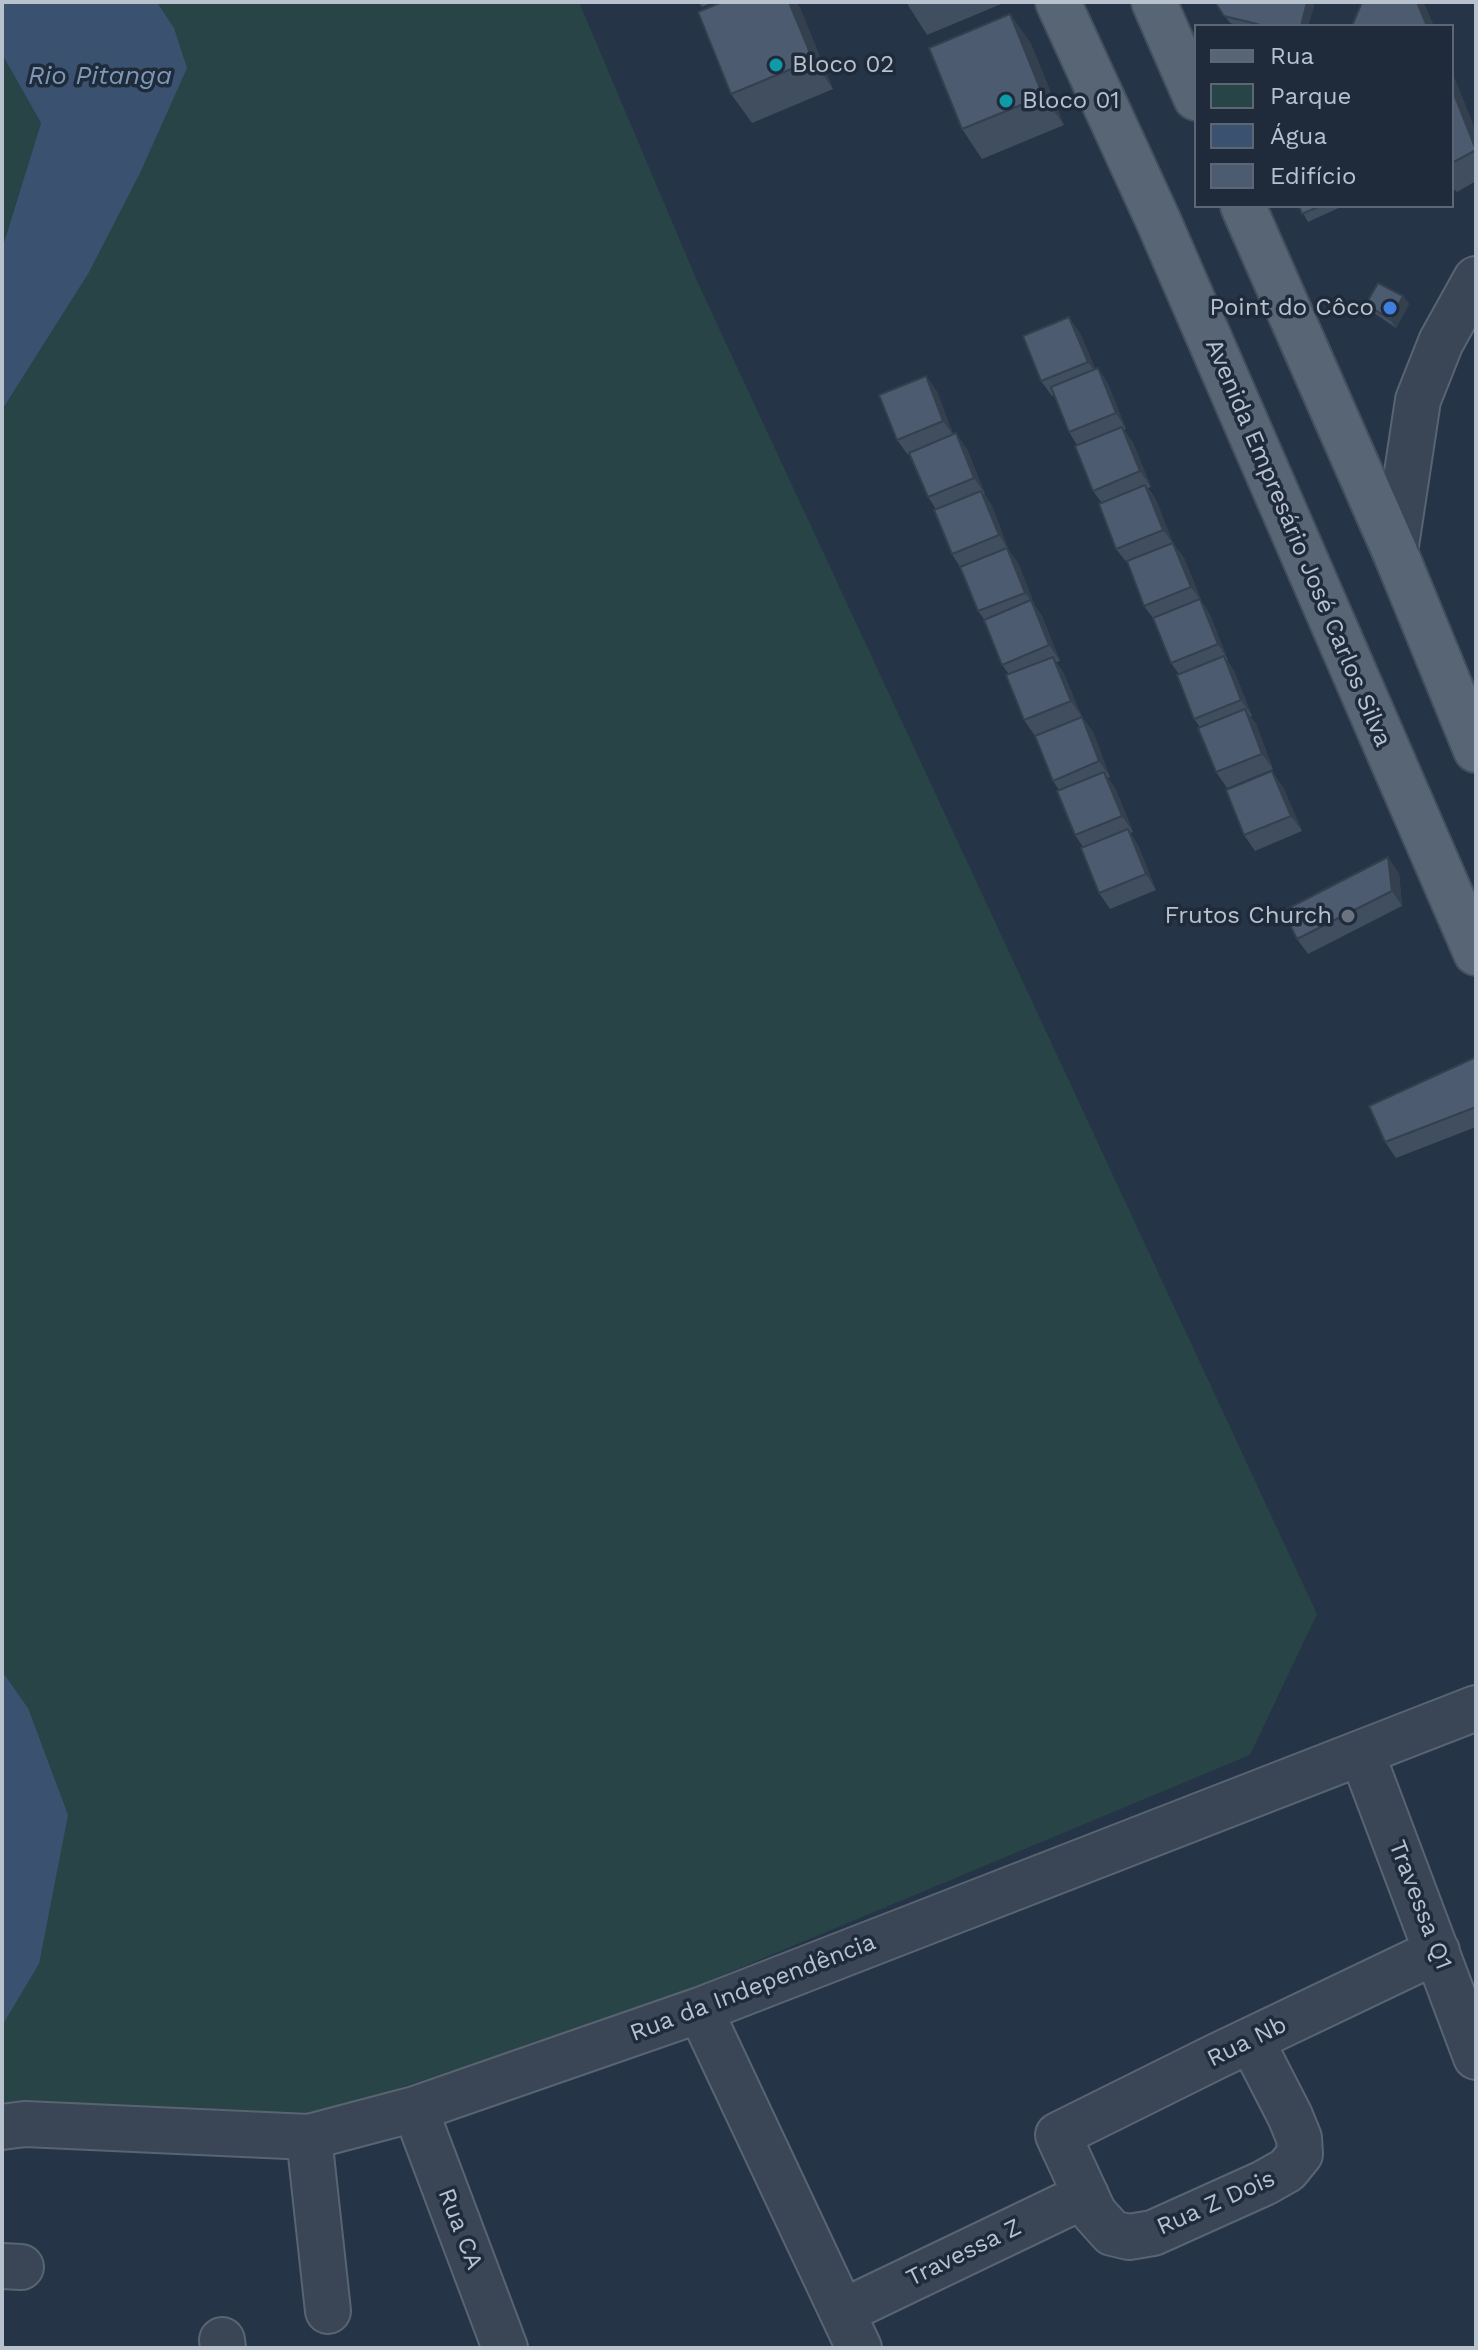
<!DOCTYPE html>
<html>
<head>
<meta charset="utf-8">
<style>
	body { margin:0 }
	#map { position:relative; width:1478px; height:2350px; overflow:hidden; background:#253446; font-family:"Work Sans",sans-serif }
	canvas { display:block }
	.frame { position:absolute; inset:0; border:4px solid #b8c1ce; pointer-events:none }
	.legend { position:absolute; left:1194px; top:24px; width:260px; height:184px; box-sizing:border-box; background:#1f2b3a; border:2px solid #5c6775; margin:0; padding:10px 14px; list-style:none; font-size:24px; color:#b8c1ce }
	.legend li { display:flex; align-items:center; gap:16px; height:40px }
	.legend b { width:40px; border:2px solid #5c6775 }
</style>
</head>
<body>
<div id="map">
<canvas width="1478" height="2350"></canvas>
<div class="frame"></div>
<ul class="legend">
<li><b style="height:10px;background:#586575"></b>Rua</li>
<li><b style="height:22px;background:#284446"></b>Parque</li>
<li><b style="height:22px;background:#3a526f"></b>Água</li>
<li><b style="height:22px;background:#4c5b6f"></b>Edifício</li>
</ul>
</div>
<script>
const g = document.querySelector('canvas').getContext('2d');
g.lineJoin = 'round';
function fill(path, color) { g.fillStyle = color; g.fill(path, 'evenodd'); }
const shape = rows => new Path2D(rows.map(r => 'M' + r).join(''));
function trace(path, color, width, dash) { g.strokeStyle = color; g.lineWidth = width; g.lineCap = dash ? 'butt' : 'round'; g.setLineDash(dash || []); g.stroke(path); }
function drawText(font, color, halo, rows, align = 'center') {
  g.font = font + ' "Work Sans",sans-serif'; g.lineWidth = 7; g.setLineDash([]); g.textBaseline = 'middle'; g.strokeStyle = halo; g.fillStyle = color; for (const [text, x, y, turn = 0] of rows) {
    g.save(); g.translate(x, y); g.rotate((+turn || 0) * Math.PI / 180); g.textAlign = isNaN(turn) ? turn : align; if (halo) g.strokeText(text, 0, 0); g.fillText(text, 0, 0); g.restore();
  }
}
const green = shape([
	[157,2,579,2,698,283,1317,1614,1250,1755,649,2006,305,2119,2,2119,2,2026,39,1964,28,1708,2,1671,2,410,88,274,174,28],
	[2,54,41,123,2,249]
]);
const water = shape([
	[2,2,157,2,174,28,187,68,140,173,88,274,2,410,2,249,41,123,2,54],
	[2,1671,28,1708,68,1815,39,1964,2,2026]
]);
const minor = shape([
	[1395,552,1418,400,1441,342,1476,279],
	[1362,1754,1476,2057],
	[700,2010,859,2348],
	[1251,2040,1290,2116,1299,2138,1300,2154,1287,2170,1264,2183,1153,2233,1129,2237,1112,2233,1094,2213,1058,2135,1215,2057,1437,1951],
	[415,2109,505,2348],
	[2,2127,25,2124,309,2137,415,2109,700,2010,1476,1708],
	[309,2137,328,2311],
	[2,2266,21,2267],
	[842,2312,1086,2195],
	[222,2340,223,2348]
]);
const major = shape([
	[1058,2,1158,220,1476,953],
	[1154,2,1196,98],
	[1243,206,1395,552,1476,750]
]);
const wall = shape([
	[698,2,714,2,702,7],
	[722,2,796,2,800,8,833,89,752,123,731,94],
	[906,2,1006,2,927,35],
	[1215,2,1315,2,1308,26,1240,26,1230,23],
	[1010,14,1031,44,1064,125,982,159,962,129],
	[1452,72,1476,132,1476,181,1457,192,1452,188],
	[1299,206,1343,206,1308,222],
	[1403,296,1409,304,1396,328,1371,311,1366,304],
	[1080,333,1095,369,1098,368,1108,384,1126,429,1124,430,1133,443,1151,487,1148,488,1156,500,1173,543,1184,558,1202,602,1210,615,1228,660,1227,660,1234,671,1252,716,1250,716,1256,724,1273,769,1227,788,1216,772,1200,727,1194,719,1179,674,1171,663,1153,618,1144,606,1128,564,1116,549,1102,503,1093,491,1077,445,1069,432,1054,395,1052,396,1041,381],
	[926,376,937,392,953,434,967,449,985,494,984,494,992,506,1009,551,1018,563,1035,606,1042,616,1060,661,1056,662,1063,672,1082,717,1093,732,1110,777,1108,778,1115,788,1133,832,1130,833,1138,845,1156,890,1110,909,1099,893,1083,847,1075,835,1059,790,1053,781,1035,736,1024,720,1009,674,1002,665,984,619,978,611,960,567,952,554,936,509,928,497,910,454,908,455,897,440],
	[1283,787,1302,831,1255,851,1244,835],
	[1399,873,1402,906,1308,954,1297,939],
	[1476,1057,1476,1127,1396,1158,1385,1142]
]);
const shadedWall = shape([
	[789,2,796,2,800,8,833,89,813,60],
	[1307,2,1315,2,1308,26,1301,26],
	[1417,2,1423,2,1425,5,1434,26,1427,26],
	[1010,14,1031,44,1064,125,1043,96],
	[1452,72,1476,132,1476,150,1452,89],
	[1403,296,1409,304,1396,328,1391,320],
	[1069,317,1080,333,1099,377,1088,362],
	[1098,368,1108,384,1126,429,1116,413],
	[926,376,937,392,954,436,943,421],
	[1122,427,1133,443,1151,487,1140,471],
	[956,433,967,449,985,494,974,478],
	[1145,485,1156,500,1174,545,1163,530],
	[981,491,992,506,1009,551,999,535],
	[1173,543,1184,558,1202,602,1191,587],
	[1007,548,1018,563,1035,606,1042,616,1060,661,1049,645,1032,602,1025,593],
	[1200,599,1210,615,1228,660,1218,644],
	[1224,656,1234,671,1252,716,1241,700],
	[1053,657,1063,672,1082,717,1071,701],
	[1245,709,1256,724,1273,769,1262,754],
	[1082,717,1093,732,1110,777,1099,761],
	[1272,771,1283,787,1302,831,1291,816],
	[1104,772,1115,788,1133,832,1122,816],
	[1128,829,1138,845,1156,890,1146,874],
	[1388,857,1399,873,1402,906,1392,891]
]);
const building = shape([
	[722,2,789,2,813,60,731,94,698,12,722,2],
	[1215,2,1307,2,1301,26,1265,26,1224,16,1215,2],
	[1362,2,1417,2,1427,26,1352,26,1362,2],
	[1010,14,1043,96,962,129,929,48,1010,14],
	[1452,89,1476,150,1452,163,1452,89],
	[1299,206,1320,206,1302,214,1299,206],
	[1378,283,1403,296,1391,320,1366,304,1378,283],
	[1069,317,1088,362,1041,381,1023,336,1069,317],
	[1098,368,1116,413,1069,432,1051,387,1098,368],
	[926,376,943,421,897,440,879,395,926,376],
	[1122,427,1140,471,1093,491,1075,446,1122,427],
	[956,433,974,478,928,497,909,453,956,433],
	[1145,485,1163,530,1116,549,1099,504,1145,485],
	[981,491,999,535,952,554,934,510,981,491],
	[1173,543,1191,587,1144,606,1127,561,1173,543],
	[1007,548,1025,593,978,611,960,567,1007,548],
	[1200,599,1218,644,1171,663,1153,618,1200,599],
	[1031,600,1049,645,1002,665,984,620,1031,600],
	[1224,656,1241,700,1194,719,1177,675,1224,656],
	[1053,657,1071,701,1024,720,1006,675,1053,657],
	[1245,709,1262,754,1216,772,1198,728,1245,709],
	[1082,717,1099,761,1053,781,1035,736,1082,717],
	[1272,771,1291,816,1244,835,1226,790,1272,771],
	[1104,772,1122,816,1075,835,1057,791,1104,772],
	[1128,829,1146,874,1099,893,1081,848,1128,829],
	[1388,857,1392,891,1297,939,1283,911,1388,857],
	[1476,1057,1476,1107,1385,1142,1369,1106,1476,1057]
]);
const markers = [
	[776,65,8,"#0f9aa8"],
	[1006,101,8,"#0f9aa8"],
	[1390,308,8,"#3f7fe0"],
	[1348,916,8,"#6b7280"]
];
const poiNames = [
	["Bloco 02",792,65],
	["Bloco 01",1022,101],
	["Point do Côco",1374,308,"right"],
	["Frutos Church",1332,916,"right"]
];
const streetNames = [
	["Avenida Empresário José Carlos Silva",1298,543,67],
	["Travessa Q1",1420,1905,69],
	["Rua da Independência",753,1988,-21],
	["Rua Nb",1247,2042,-26],
	["Rua Z Dois",1216,2203,-24],
	["Rua CA",460,2229,69],
	["Travessa Z",964,2253,-26]
];
const waterNames = [
	["Rio Pitanga",100,76]
];
fill(green, '#284446');
fill(water, '#3a526f');
trace(minor, '#596472', 48);
trace(major, '#444f5e', 48);
trace(minor, '#3a4655', 44);
trace(major, '#586575', 44);
fill(wall, '#414e5f');
fill(shadedWall, '#35404e');
fill(building, '#4c5b6f');
trace(building, '#35404e', 2);
for (const [x, y, r, color] of markers) { const dot = new Path2D(); dot.arc(x, y, r, 0, 2 * Math.PI); g.fillStyle = color; g.fill(dot); trace(dot, '#1f2b3a', 3); }
drawText('24px', '#b8c1ce', '#1f2b3a', poiNames, 'left');
drawText('24px', '#b8c1ce', '#1f2b3a', streetNames);
drawText('italic 26px', '#7d98b7', '#1f2b3a', waterNames);
</script>
</body>
</html>
